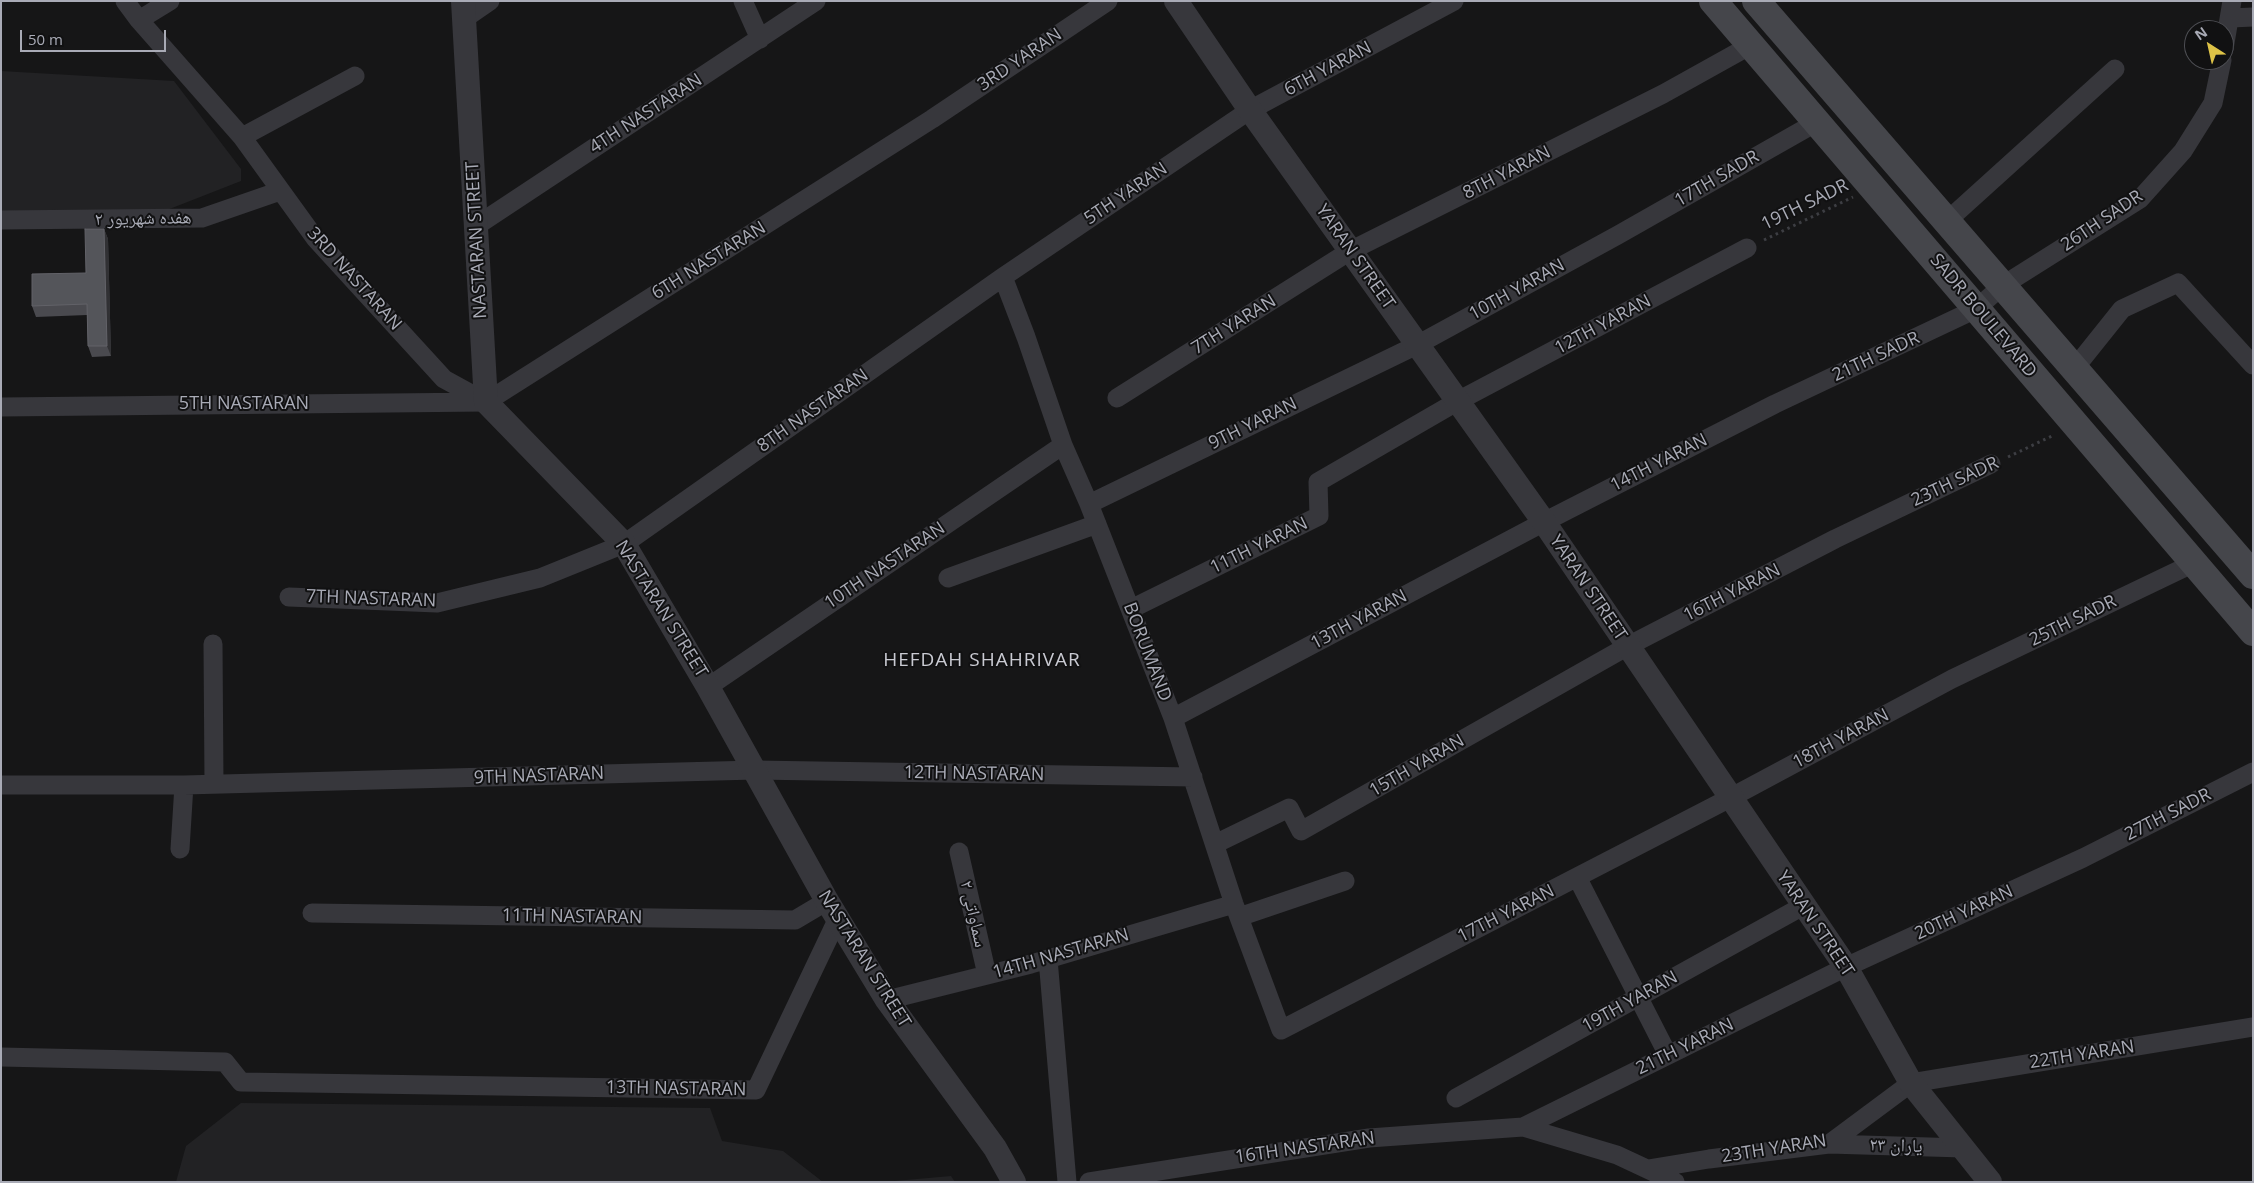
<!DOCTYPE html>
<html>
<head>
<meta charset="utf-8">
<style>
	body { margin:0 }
	#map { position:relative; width:2254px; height:1183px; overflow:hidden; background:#161617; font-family:"Open Sans",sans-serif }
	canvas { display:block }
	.frame { position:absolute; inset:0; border:2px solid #a9abb6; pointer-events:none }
	.north { position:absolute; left:2184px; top:20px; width:50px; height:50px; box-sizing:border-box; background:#111112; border:1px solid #4e4f54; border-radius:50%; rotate:325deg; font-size:14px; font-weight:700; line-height:20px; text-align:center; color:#a9abb6 }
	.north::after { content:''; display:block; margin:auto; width:18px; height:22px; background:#dec347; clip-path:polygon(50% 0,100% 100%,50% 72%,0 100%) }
	.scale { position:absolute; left:20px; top:30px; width:146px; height:22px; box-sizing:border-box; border:2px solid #a9abb6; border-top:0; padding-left:6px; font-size:15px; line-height:18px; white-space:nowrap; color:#a9abb6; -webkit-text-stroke:4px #111112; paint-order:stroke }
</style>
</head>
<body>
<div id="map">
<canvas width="2254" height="1183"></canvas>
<div class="frame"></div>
<div class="north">N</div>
<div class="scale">50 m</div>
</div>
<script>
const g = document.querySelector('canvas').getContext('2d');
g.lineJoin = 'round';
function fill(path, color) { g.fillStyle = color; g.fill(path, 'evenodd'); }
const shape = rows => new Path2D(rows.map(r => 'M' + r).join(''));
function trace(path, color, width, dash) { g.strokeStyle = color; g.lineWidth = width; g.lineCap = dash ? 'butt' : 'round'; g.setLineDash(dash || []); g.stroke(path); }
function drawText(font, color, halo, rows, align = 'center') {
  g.font = font + ' "Open Sans","Noto Naskh Arabic",sans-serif'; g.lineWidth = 4; g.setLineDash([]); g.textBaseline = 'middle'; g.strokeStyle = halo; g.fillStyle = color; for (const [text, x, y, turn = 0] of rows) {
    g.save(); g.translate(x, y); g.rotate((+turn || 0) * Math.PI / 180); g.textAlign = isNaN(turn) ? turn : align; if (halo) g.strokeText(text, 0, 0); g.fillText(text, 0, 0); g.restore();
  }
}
const built = shape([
	[1,71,174,81,241,169,241,181,167,210,1,217],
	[241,1103,710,1108,722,1141,783,1151,823,1182,176,1182,186,1146],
	[951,1176,955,1182,883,1182]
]);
const path = shape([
	[1764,240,1853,197],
	[2008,457,2054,435]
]);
const minor = shape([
	[125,1,139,20,242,137,315,238,444,379,486,402],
	[743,1,760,39],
	[2231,18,2253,17],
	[464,19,490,1],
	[139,20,170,1],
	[2224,49,2232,1],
	[242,137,355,76],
	[1,220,202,218,280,191],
	[1947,221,2115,69],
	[476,226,816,1],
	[1003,277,1026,337,1063,445,1089,504,1173,718,1234,904,1281,1030,1730,798,1952,679,2194,563],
	[2074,369,2122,309,2178,283,2253,365],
	[1117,398,1350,251,1663,94,1751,45],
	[486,402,932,119,1108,1],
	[1,407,485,402],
	[1089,504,1417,345,1618,235,1817,122],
	[948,578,1097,524],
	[289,597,437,603,540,578,624,544,1003,277,1250,110,1454,1],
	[1131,609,1319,516,1318,482,1458,401,1747,248],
	[213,644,214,784],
	[708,687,1063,445],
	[1173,718,1544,522,1775,404,1976,309,2002,286,2140,199,2183,151,2213,103,2222,60],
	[1,785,184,785,755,770,1193,777],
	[1215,844,1289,808,1301,831,1628,646,1835,539,1991,464],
	[180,849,184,785],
	[959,852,987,975],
	[1577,877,1668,1055],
	[312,913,795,920,827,901],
	[1239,917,1345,881],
	[1048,959,1067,1182],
	[887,1000,1031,964,1234,904],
	[1,1057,225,1062,241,1082,756,1090,838,918],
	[1456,1098,1803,906],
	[1523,1127,1846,967,2083,858,2253,772],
	[1829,1144,1963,1148],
	[1648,1169,1709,1159,1829,1144,1911,1083,2253,1027],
	[1089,1182,1369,1138,1523,1127,1617,1155,1675,1182]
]);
const tertiary = shape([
	[463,1,486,402,624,544,708,687,827,901,887,1000,995,1148,1014,1182],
	[1176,1,1250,110,1544,522,1846,967,1911,1083,1990,1182]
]);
const secondary = shape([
	[1713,1,2253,632],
	[1756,1,2253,575]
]);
const wall = shape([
	[104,229,108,239,111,356,92,357,88,346,87,315,36,317,32,306,86,273]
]);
const shadedWall = shape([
	[104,229,108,239,111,356,107,346]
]);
const building = shape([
	[85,229,104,229,107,346,88,346,87,304,32,306,32,274,86,273,85,229]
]);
const streetNames = [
	["3RD YARAN",1020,60,-34],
	["6TH YARAN",1328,69,-28],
	["4TH NASTARAN",646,114,-33],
	["8TH YARAN",1507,173,-27],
	["17TH SADR",1717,179,-30],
	["5TH YARAN",1126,194,-34],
	["19TH SADR",1805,205,-26],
	["هفده شهریور ۲",143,219,-1],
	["26TH SADR",2102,221,-34],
	["NASTARAN STREET",477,240,-93],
	["YARAN STREET",1355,257,55],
	["6TH NASTARAN",709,261,-32],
	["3RD NASTARAN",354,279,48],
	["10TH YARAN",1517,290,-29],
	["SADR BOULEVARD",1983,316,50],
	["7TH YARAN",1234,325,-32],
	["12TH YARAN",1603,325,-28],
	["21TH SADR",1876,357,-25],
	["5TH NASTARAN",244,404],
	["8TH NASTARAN",813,411,-35],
	["9TH YARAN",1253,424,-26],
	["14TH YARAN",1659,463,-27],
	["23TH SADR",1955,482,-25],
	["11TH YARAN",1259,546,-26],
	["10TH NASTARAN",885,566,-34],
	["YARAN STREET",1588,588,56],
	["16TH YARAN",1732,593,-27],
	["7TH NASTARAN",371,599,2],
	["NASTARAN STREET",661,609,58],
	["13TH YARAN",1359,620,-28],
	["25TH SADR",2073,621,-26],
	["BORUMAND",1147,652,69],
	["18TH YARAN",1841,739,-28],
	["15TH YARAN",1417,766,-30],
	["12TH NASTARAN",974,774,1],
	["9TH NASTARAN",539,776,-2],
	["27TH SADR",2168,815,-27],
	["20TH YARAN",1964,913,-25],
	["سماواتی ۲",973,914,77],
	["17TH YARAN",1506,914,-27],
	["11TH NASTARAN",572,917,1],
	["YARAN STREET",1815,924,56],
	["14TH NASTARAN",1061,954,-16],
	["NASTARAN STREET",864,959,58],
	["19TH YARAN",1630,1002,-29],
	["21TH YARAN",1685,1047,-26],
	["22TH YARAN",2082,1055,-9],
	["13TH NASTARAN",676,1089,1],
	["یاران ۲۳",1896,1146,2],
	["16TH NASTARAN",1305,1148,-8],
	["23TH YARAN",1774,1149,-9]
];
const neighbourhoodNames = [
	["HEFDAH SHAHRIVAR",982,661]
];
fill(built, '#222224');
trace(path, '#3d3e43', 3, [2.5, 4]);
trace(minor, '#37373c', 19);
trace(tertiary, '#37373c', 24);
trace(secondary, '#45464b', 28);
fill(wall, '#4a4a4f');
fill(shadedWall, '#313134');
fill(building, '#54555a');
trace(building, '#626268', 1);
drawText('18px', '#a9abb6', '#111112', streetNames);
g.letterSpacing = '1px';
drawText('19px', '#c9cad2', '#111112', neighbourhoodNames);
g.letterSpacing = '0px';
</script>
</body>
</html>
